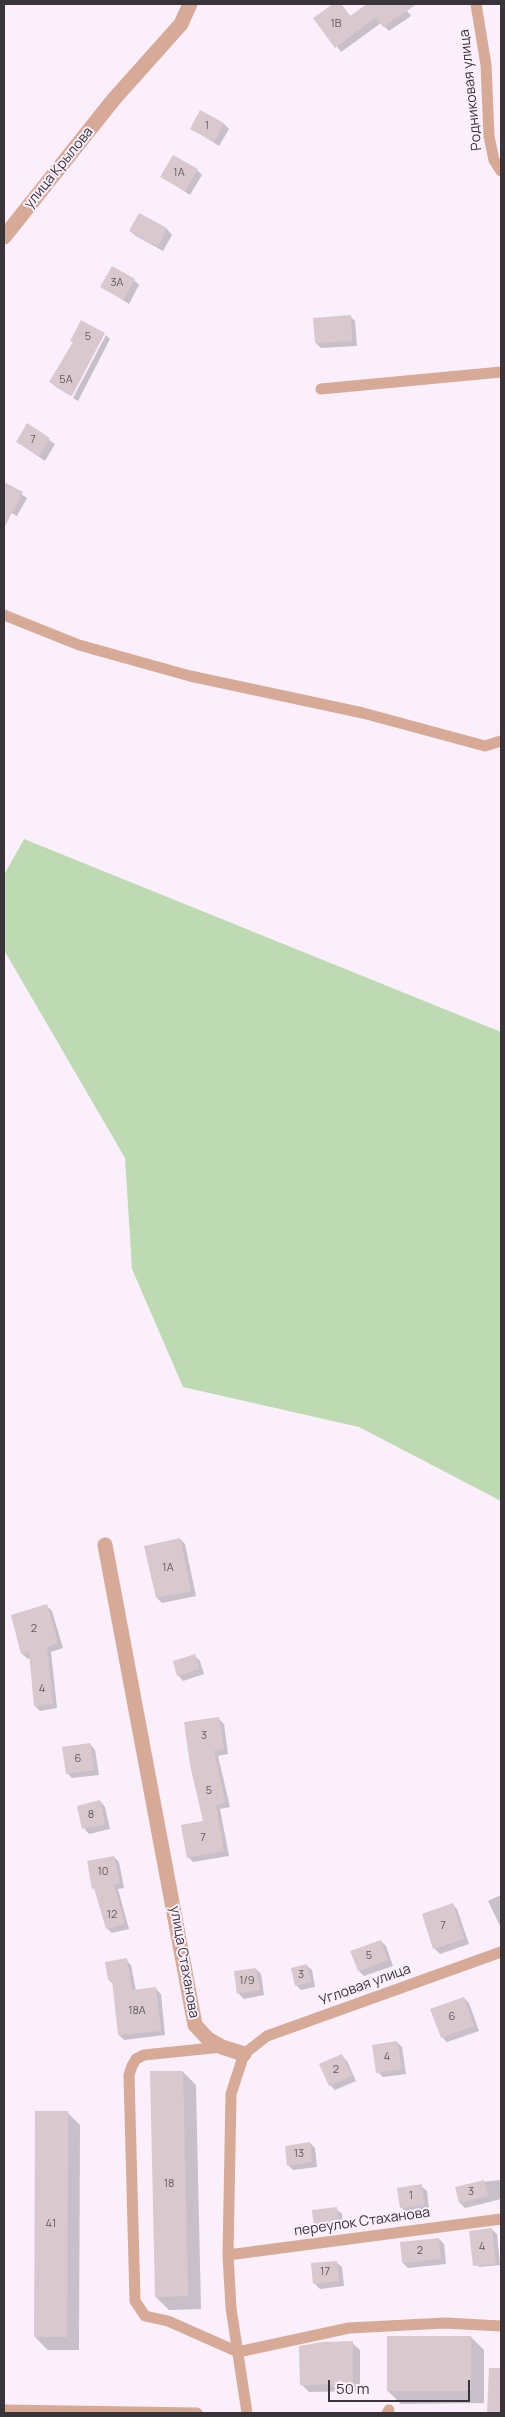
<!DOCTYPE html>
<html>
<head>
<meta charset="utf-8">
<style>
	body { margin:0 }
	#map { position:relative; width:505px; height:2417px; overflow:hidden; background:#faeffb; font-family:Manrope,sans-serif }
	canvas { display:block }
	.frame { position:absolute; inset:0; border:5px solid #383439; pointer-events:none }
	.scale { position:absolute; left:328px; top:2380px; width:142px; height:22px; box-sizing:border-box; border:2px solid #383439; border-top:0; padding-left:6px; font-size:15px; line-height:18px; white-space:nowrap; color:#383439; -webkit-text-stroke:4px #faeffb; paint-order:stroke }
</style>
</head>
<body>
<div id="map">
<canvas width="505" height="2417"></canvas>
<div class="frame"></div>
<div class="scale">50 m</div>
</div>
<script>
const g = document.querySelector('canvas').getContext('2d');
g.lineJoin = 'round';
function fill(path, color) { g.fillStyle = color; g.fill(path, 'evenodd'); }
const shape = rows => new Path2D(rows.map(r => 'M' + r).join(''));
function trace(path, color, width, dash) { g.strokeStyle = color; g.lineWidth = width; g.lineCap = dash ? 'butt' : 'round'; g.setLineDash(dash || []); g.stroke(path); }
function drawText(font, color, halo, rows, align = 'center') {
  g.font = font + ' Manrope,sans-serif'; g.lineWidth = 4; g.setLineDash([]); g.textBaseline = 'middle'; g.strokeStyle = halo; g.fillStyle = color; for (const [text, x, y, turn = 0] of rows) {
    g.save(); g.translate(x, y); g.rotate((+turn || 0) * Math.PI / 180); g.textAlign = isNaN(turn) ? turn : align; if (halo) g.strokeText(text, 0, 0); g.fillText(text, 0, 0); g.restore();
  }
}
const green = shape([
	[24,839,501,1032,501,1501,359,1427,183,1387,132,1269,125,1158,4,950,4,875]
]);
const shadow = shape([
	[335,4,341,4,351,17,370,4,402,4,411,16,389,31,381,23,341,52,315,18],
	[224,124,229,129,219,146,191,128],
	[197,170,202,175,190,195,162,177],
	[139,215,167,229,172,235,163,251,136,236,130,231],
	[134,280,139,285,129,304,101,286],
	[350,316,355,321,357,346,321,348,316,343],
	[103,334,71,396,56,387,51,382],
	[106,335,110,339,78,401,73,398],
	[27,425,55,444,45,461,17,442],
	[4,483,27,498,17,516,4,509],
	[180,1539,185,1544,196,1596,162,1603,157,1598],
	[47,1606,52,1611,63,1648,51,1652,57,1708,40,1711,35,1706,31,1658,28,1659,22,1654],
	[195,1656,200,1661,204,1674,183,1681,178,1675],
	[219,1719,224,1724,228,1754,218,1756,230,1807,220,1809,229,1856,193,1862,188,1857,204,1822,186,1723],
	[90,1744,95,1750,99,1775,72,1778,67,1773],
	[100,1801,105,1807,110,1829,89,1834,84,1828],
	[114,1857,119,1862,124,1888,118,1889,129,1929,112,1933,107,1928,97,1891,93,1888],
	[501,1895,501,1928,488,1901],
	[452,1904,457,1909,469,1944,440,1954,435,1949,423,1914],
	[381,1941,386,1946,393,1966,364,1976,359,1971],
	[126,1960,131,1965,136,1991,156,1989,161,1994,165,2035,124,2040,119,2035,113,1984,109,1980],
	[306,1965,312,1970,315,1987,301,1990,296,1985],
	[256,1969,261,1974,264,1995,244,1999,239,1994],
	[464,1998,469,2003,479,2031,447,2042,442,2037],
	[397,2042,402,2047,406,2074,383,2077,378,2072],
	[342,2056,347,2061,356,2081,335,2090,330,2085],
	[183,2072,196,2085,201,2309,169,2310,156,2297],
	[67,2112,80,2125,79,2350,48,2350,35,2337],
	[310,2143,315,2148,317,2167,293,2170,288,2165],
	[501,2180,501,2199,465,2208,460,2203,480,2182],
	[421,2186,427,2191,429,2209,406,2212,401,2207],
	[336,2209,342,2214,343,2229,320,2232,315,2227],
	[491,2229,497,2234,500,2265,479,2267,474,2261],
	[439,2239,444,2244,446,2264,408,2268,403,2263],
	[336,2262,342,2267,344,2286,320,2289,314,2283],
	[471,2337,484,2350,484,2403,401,2404,388,2391],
	[352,2343,360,2350,360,2391,309,2392,301,2384]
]);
const building = shape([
	[333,4,341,4,350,16,367,4,417,4,383,27,376,17,335,48,313,18],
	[200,110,224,123,214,142,190,129],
	[173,155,198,169,185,191,160,177],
	[139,213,167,228,158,247,129,231],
	[112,266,135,279,123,300,100,287],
	[351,315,352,341,315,343,313,318],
	[81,320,105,333,72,396,49,382,73,342,70,341],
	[27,423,50,438,39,456,16,442],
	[4,482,23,492,4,528],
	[180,1538,191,1591,156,1598,144,1546],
	[47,1604,58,1643,47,1647,53,1704,34,1706,29,1652,21,1654,11,1615],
	[195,1654,199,1669,177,1676,173,1661],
	[219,1717,224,1749,214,1751,225,1802,216,1805,224,1851,187,1858,181,1825,203,1821,190,1765,184,1722],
	[90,1743,94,1770,66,1774,62,1747],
	[100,1800,105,1824,82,1829,77,1806],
	[114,1856,120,1883,114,1885,125,1924,106,1929,94,1888,92,1889,87,1861],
	[453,1903,464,1939,433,1949,422,1914],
	[381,1940,388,1960,358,1971,350,1951],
	[127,1958,132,1990,156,1987,161,2031,118,2035,112,1980,108,1980,105,1962],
	[307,1964,311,1982,295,1986,291,1968],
	[256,1968,260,1990,237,1994,234,1971],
	[464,1997,474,2026,441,2038,430,2009],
	[397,2041,402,2069,376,2073,372,2045],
	[342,2054,352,2076,329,2086,319,2064],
	[150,2071,183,2071,188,2296,155,2297],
	[35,2111,68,2111,67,2337,34,2337],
	[310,2142,312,2162,287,2166,285,2146],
	[484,2180,488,2196,459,2203,455,2187],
	[422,2184,424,2205,400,2208,397,2188],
	[337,2207,339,2224,314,2227,312,2210],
	[492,2228,496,2264,473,2266,469,2231],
	[439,2238,441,2259,402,2263,400,2242],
	[337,2261,339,2281,313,2284,311,2263],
	[387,2336,471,2336,471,2391,387,2391],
	[353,2341,353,2384,300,2385,299,2346,322,2342],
	[489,2368,501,2368,501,2413,487,2413]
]);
const service = shape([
	[476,4,486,65,489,136,494,160,501,171],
	[321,389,501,372],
	[4,615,79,645,190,676,363,713,485,746,501,741],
	[222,2047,144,2055,136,2059,132,2066,129,2075,135,2301,145,2316,168,2321,238,2352,349,2328,445,2323,501,2326],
	[228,2255,501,2219],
	[4,2410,197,2413],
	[247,2413,231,2308,228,2255,231,2094,244,2054,267,2036,501,1952],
	[387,2413,389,2410]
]);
const minor = shape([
	[4,237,114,99,181,24,190,4],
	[105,1545,195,2025,208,2039,222,2047,244,2054]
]);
const numberNames = [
	["1В",336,24],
	["1",207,126],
	["1А",179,173],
	["3А",117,283],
	["5",88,337],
	["5А",66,380],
	["7",33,440],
	["1А",168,1568],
	["2",34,1629],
	["4",42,1689],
	["3",204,1736],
	["6",78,1759],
	["5",209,1791],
	["8",91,1815],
	["7",203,1838],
	["10",103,1872],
	["12",112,1915],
	["7",443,1926],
	["5",369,1956],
	["3",301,1975],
	["1/9",247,1981],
	["18А",137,2011],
	["6",452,2017],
	["4",387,2057],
	["2",336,2070],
	["13",299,2154],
	["18",169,2184],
	["3",471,2192],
	["1",411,2196],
	["41",51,2224],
	["4",482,2247],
	["2",420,2251],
	["17",325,2272]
];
const streetNames = [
	["Родниковая улица",471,90,-96],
	["улица Крылова",59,168,-51],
	["улица Стаханова",184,1962,80],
	["Угловая улица",365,1985,-20],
	["переулок Стаханова",362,2222,-8]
];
fill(green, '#bedab2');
fill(shadow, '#0003');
fill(building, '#d9c9ce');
trace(service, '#d6aa96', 11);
trace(minor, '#d6aa96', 15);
drawText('11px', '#60595e', null, numberNames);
drawText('14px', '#383439', '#faeffb', streetNames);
</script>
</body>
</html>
